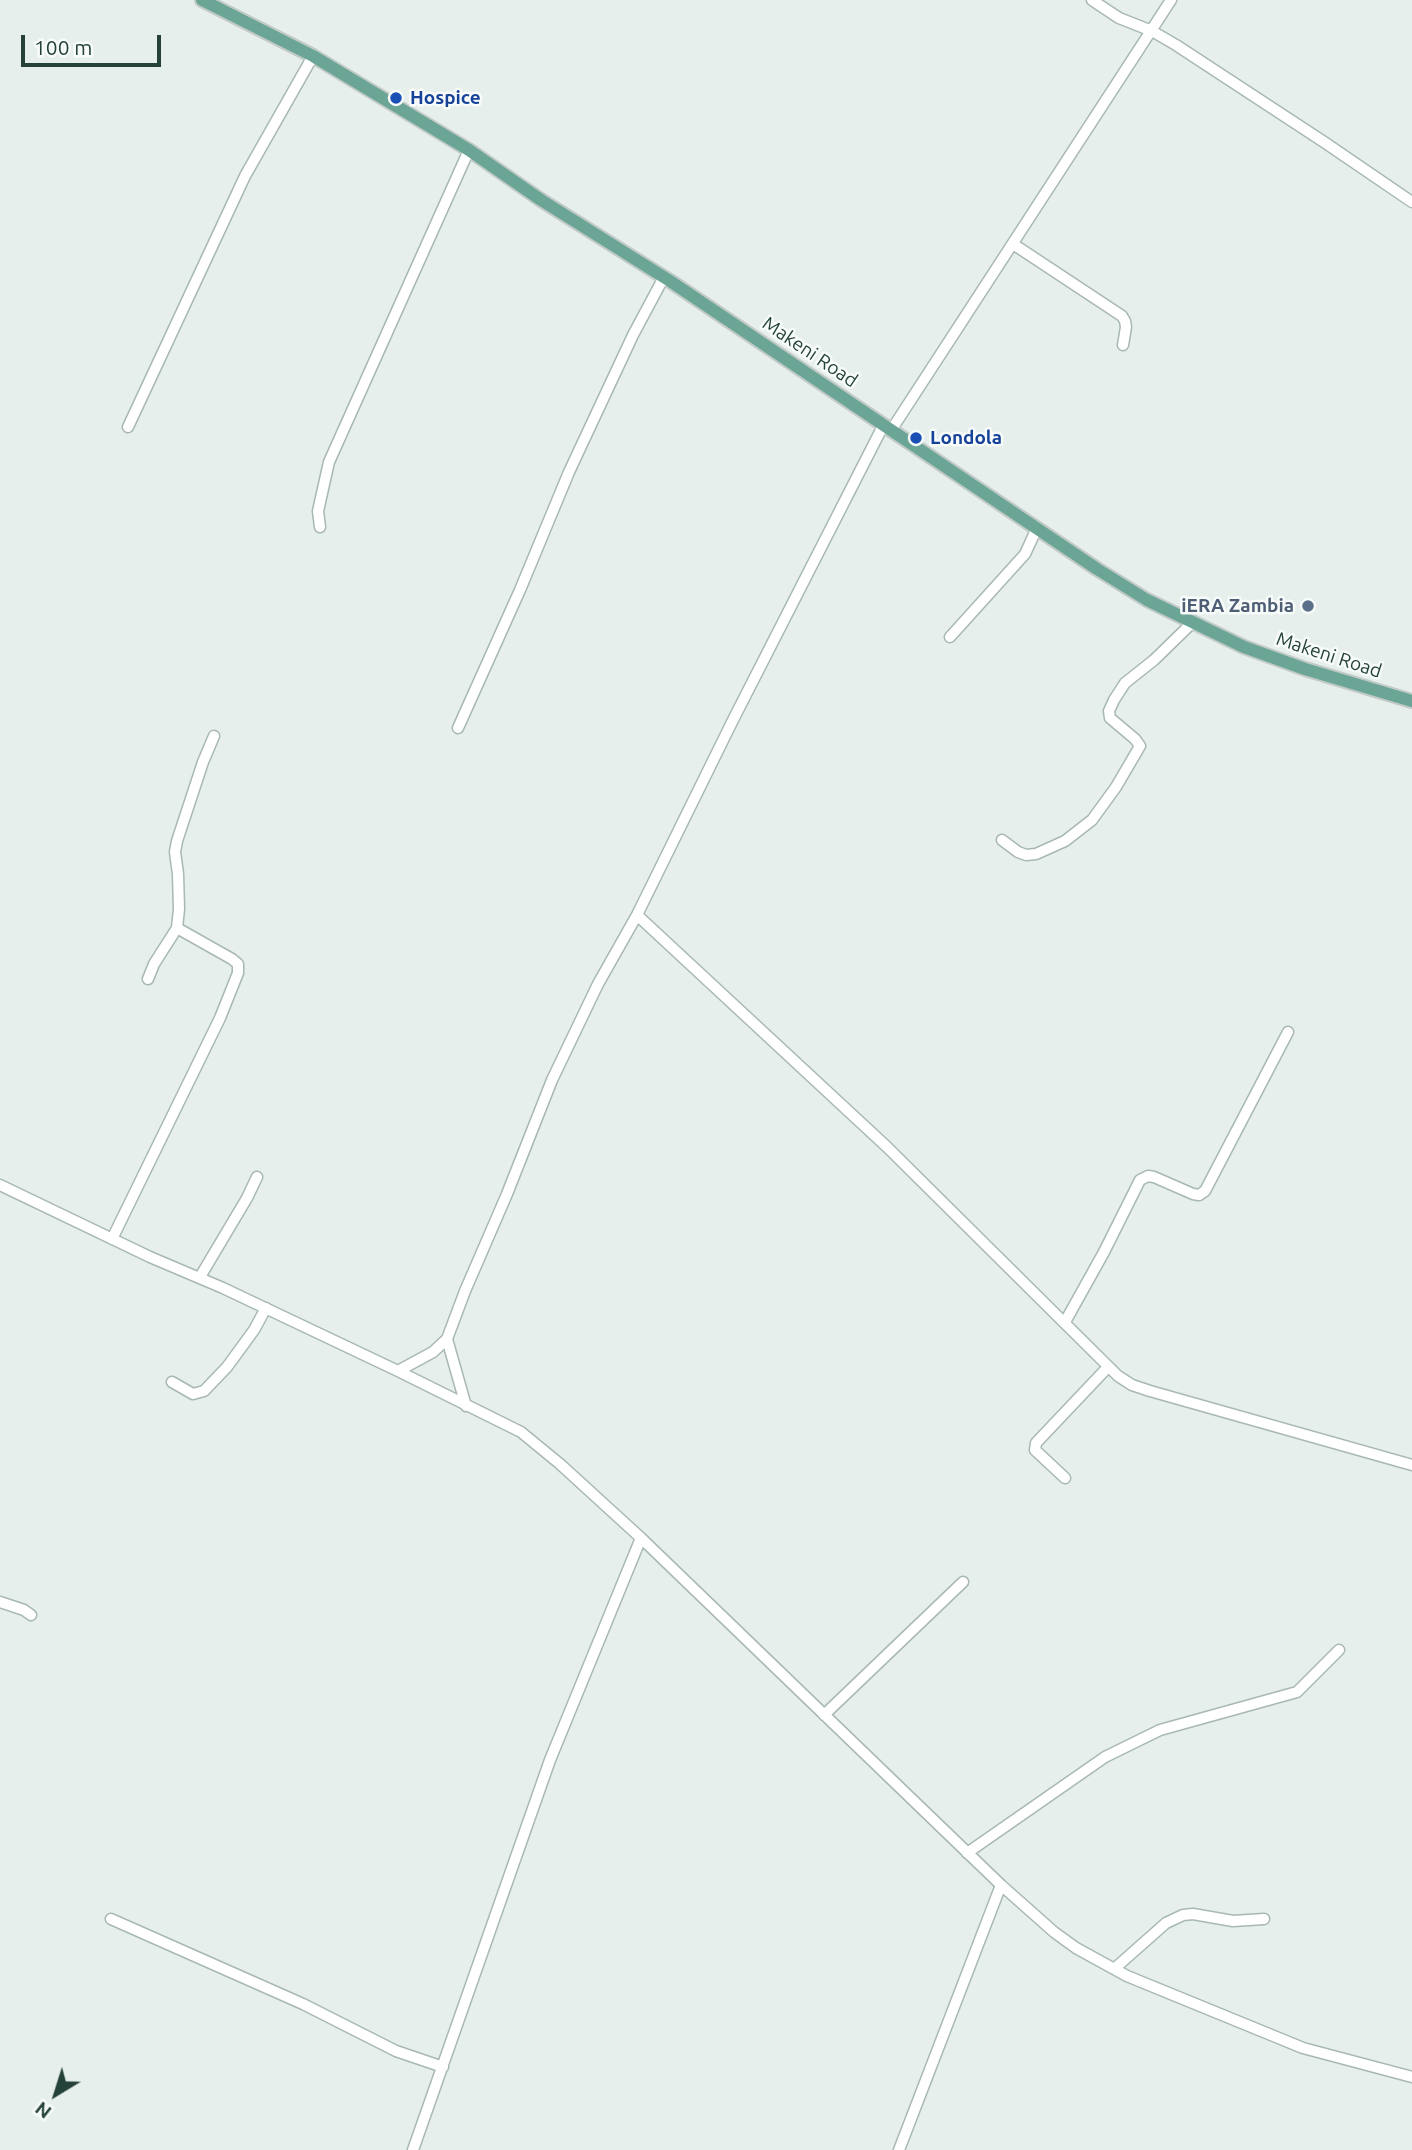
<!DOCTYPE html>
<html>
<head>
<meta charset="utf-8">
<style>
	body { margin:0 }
	#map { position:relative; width:1412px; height:2150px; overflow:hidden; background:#e6efeb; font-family:Ubuntu,sans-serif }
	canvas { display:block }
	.north { position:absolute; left:21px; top:2059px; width:70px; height:70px; -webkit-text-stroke:5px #f7fbf9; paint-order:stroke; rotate:218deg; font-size:19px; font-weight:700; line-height:28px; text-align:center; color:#24423a }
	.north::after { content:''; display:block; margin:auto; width:24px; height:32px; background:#24423a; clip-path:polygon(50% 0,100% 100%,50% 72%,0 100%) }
	.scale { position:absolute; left:21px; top:35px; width:140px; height:32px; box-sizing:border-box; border:4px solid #24423a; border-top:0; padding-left:9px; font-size:21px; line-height:24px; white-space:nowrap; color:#24423a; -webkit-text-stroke:5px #f7fbf9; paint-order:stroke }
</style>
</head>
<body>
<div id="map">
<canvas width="1412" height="2150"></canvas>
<div class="north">N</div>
<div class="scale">100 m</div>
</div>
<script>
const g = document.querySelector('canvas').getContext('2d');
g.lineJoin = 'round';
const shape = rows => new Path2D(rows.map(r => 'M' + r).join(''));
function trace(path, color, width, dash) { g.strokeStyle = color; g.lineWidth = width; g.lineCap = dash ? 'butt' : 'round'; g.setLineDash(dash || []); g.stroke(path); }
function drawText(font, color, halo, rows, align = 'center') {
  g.font = font + ' Ubuntu,sans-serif'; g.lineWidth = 5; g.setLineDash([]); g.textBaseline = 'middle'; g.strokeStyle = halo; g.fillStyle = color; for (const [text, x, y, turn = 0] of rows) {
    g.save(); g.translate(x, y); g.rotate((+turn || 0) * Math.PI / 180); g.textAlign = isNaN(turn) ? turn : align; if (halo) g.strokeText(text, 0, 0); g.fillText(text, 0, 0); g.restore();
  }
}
const minor = shape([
	[1092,0,1119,18,1152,31,1176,45,1324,142,1412,202],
	[1013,244,1122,316,1125,321,1126,327,1123,345],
	[128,427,245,176,313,56],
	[892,429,1171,0],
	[320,527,318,511,329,462,469,150],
	[950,637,1025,554,1037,528],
	[458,728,520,590,569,472,633,335,664,277],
	[1002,840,1018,852,1026,855,1036,854,1065,841,1092,820,1116,787,1140,746,1135,739,1110,718,1109,711,1114,700,1125,683,1154,660,1192,623],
	[637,915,887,1147,1118,1376,1132,1385,1150,1391,1412,1465],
	[148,979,154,964,177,928,179,909,178,874,175,852,177,841,203,762,214,736],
	[0,1185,150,1257,223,1288,398,1371,521,1432,560,1464,641,1538,1001,1885,1054,1932,1076,1948,1127,1976,1303,2048,1412,2077],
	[112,1239,220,1018,238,973,238,964,232,959,177,928],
	[200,1277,247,1198,257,1177],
	[1065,1322,1104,1252,1140,1180,1148,1176,1154,1177,1193,1194,1199,1195,1205,1191,1288,1032],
	[447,1339,466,1406],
	[398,1371,433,1352,447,1339,465,1291,507,1194,552,1080,598,984,637,915,732,722,884,424],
	[172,1382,193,1394,204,1391,227,1367,254,1330,266,1308],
	[1065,1478,1035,1450,1036,1443,1108,1367],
	[0,1602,24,1610,31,1615],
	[824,1715,963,1582],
	[967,1853,1105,1757,1160,1730,1297,1692,1339,1650],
	[111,1919,303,2004,396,2051,443,2067],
	[1114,1969,1166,1923,1183,1915,1193,1914,1233,1921,1264,1919],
	[413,2150,550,1760,641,1538],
	[899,2150,1001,1885]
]);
const major = shape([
	[202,0,313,56,469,150,541,200,670,281,1097,569,1147,600,1244,647,1305,669,1412,701]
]);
const markers = [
	[396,98,7,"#1a4fb4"],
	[916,438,7,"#1a4fb4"],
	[1308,606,7,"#5c6f8a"]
];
const transitNames = [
	["Hospice",410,98],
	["Londola",930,438]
];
const streetNames = [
	["Makeni Road",810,352,34],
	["Makeni Road",1329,655,18]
];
const serviceNames = [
	["iERA Zambia",1294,606]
];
trace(minor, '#a8b8b2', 13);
trace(major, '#c2cac8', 16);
trace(minor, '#fff', 10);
trace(major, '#6aa596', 12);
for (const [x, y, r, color] of markers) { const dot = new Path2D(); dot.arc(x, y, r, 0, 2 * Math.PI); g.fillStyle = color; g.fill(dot); trace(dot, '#f7fbf9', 2.5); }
drawText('bold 19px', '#164399', '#f7fbf9', transitNames, 'left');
drawText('19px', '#24423a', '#f7fbf9', streetNames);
drawText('bold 19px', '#4e5e75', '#f7fbf9', serviceNames, 'right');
</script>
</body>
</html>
